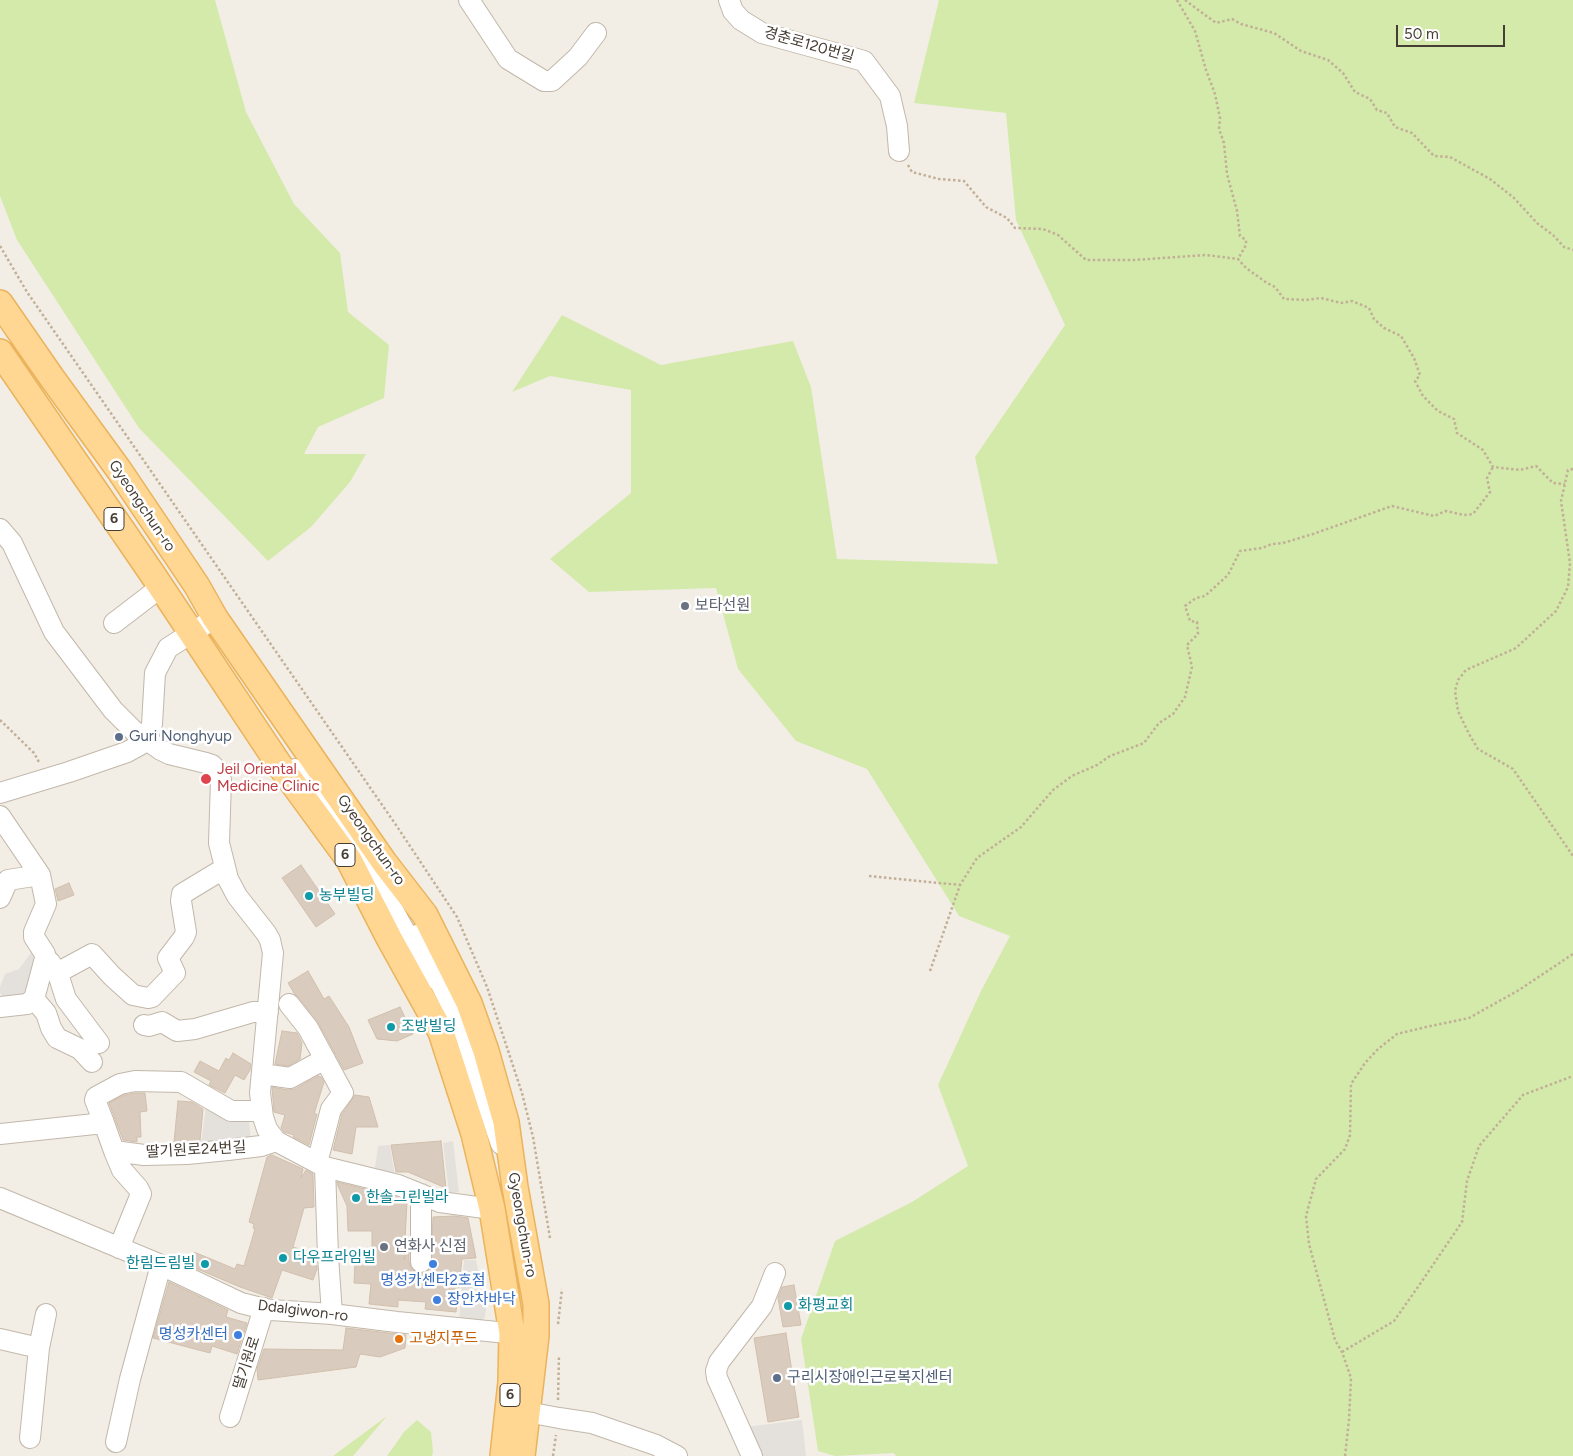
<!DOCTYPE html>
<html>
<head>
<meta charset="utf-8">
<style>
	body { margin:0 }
	#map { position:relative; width:1573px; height:1456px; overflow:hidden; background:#f3eee5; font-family:Figtree,sans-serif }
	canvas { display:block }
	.scale { position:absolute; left:1396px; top:25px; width:109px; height:22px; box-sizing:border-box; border:2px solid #463d34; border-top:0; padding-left:6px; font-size:15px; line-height:18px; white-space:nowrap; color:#463d34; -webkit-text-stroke:4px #fff; paint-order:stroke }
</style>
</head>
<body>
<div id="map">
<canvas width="1573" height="1456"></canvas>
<div class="scale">50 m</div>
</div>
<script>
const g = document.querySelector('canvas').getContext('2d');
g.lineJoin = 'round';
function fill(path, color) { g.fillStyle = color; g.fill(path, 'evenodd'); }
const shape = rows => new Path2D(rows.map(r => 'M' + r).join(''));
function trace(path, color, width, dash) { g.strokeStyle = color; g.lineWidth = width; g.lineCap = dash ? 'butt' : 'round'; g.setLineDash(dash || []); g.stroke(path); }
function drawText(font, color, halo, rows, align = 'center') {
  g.font = font + ' Figtree,"Noto Sans KR",sans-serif'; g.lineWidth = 5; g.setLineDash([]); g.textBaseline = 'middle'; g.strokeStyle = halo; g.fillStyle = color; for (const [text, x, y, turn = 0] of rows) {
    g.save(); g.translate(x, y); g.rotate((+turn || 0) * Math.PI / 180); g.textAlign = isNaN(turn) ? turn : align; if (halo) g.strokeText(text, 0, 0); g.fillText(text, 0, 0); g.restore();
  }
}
const green = shape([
	[0,0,215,0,246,112,294,204,340,253,348,312,389,345,384,398,318,427,304,454,366,454,350,482,311,527,268,561,139,428,17,240,0,196],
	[939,0,1573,0,1573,1456,896,1456,894,1453,835,1456,818,1451,801,1339,835,1241,912,1202,968,1166,938,1085,981,991,1010,936,959,916,867,769,796,741,738,669,716,588,589,592,550,559,631,493,631,390,550,376,512,392,562,315,661,365,793,341,811,387,837,559,998,564,975,457,1065,325,1016,220,1006,113,914,103],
	[387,1416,353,1456,333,1456],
	[417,1420,431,1432,433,1451,432,1456,387,1456,404,1432]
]);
const parking = shape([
	[33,950,39,953,32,997,7,1002,0,993,0,987,5,974,19,969],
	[206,1106,235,1119,249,1121,251,1140,201,1145],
	[453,1141,459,1192,449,1193,443,1143],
	[390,1145,395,1177,374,1175,378,1146],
	[464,1260,476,1260,486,1309,485,1317,482,1321,459,1321],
	[802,1420,806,1456,755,1456,745,1427]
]);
const building = shape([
	[301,865,335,914,316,927,282,878,301,865],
	[69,883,74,895,58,901,55,889,69,883],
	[308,971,324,999,329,996,349,1027,363,1063,344,1070,318,1022,298,997,294,993,288,983,308,971],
	[400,1007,413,1034,397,1041,377,1039,368,1020,400,1007],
	[282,1031,297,1033,302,1043,300,1059,288,1066,275,1064,282,1031],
	[233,1053,251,1064,250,1070,244,1080,235,1075,225,1093,209,1085,211,1081,194,1072,200,1061,219,1071,226,1058,229,1060,233,1053],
	[318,1076,321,1077,324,1082,314,1114,317,1114,309,1145,293,1137,294,1135,284,1132,281,1128,285,1115,274,1112,272,1087,288,1090,295,1089,318,1076],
	[136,1093,145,1093,147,1111,140,1112,141,1137,137,1137,137,1142,123,1140,109,1103,124,1095,136,1093],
	[355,1095,369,1097,378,1127,356,1127,352,1154,333,1150,342,1114,355,1095],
	[178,1101,192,1102,203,1109,200,1141,174,1142,178,1101],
	[441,1141,446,1188,408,1172,396,1172,391,1145,441,1141],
	[272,1155,303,1169,301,1178,306,1170,313,1174,314,1207,304,1208,293,1247,309,1252,307,1256,314,1259,313,1264,317,1266,317,1269,313,1280,282,1270,272,1298,240,1287,188,1265,194,1252,235,1269,237,1264,244,1266,255,1229,253,1228,254,1224,249,1222,267,1157,272,1155],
	[337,1182,369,1190,369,1193,383,1193,382,1196,396,1197,407,1201,404,1260,409,1246,409,1262,411,1268,416,1272,421,1274,426,1272,431,1267,433,1217,455,1216,468,1218,476,1258,462,1259,456,1312,425,1309,426,1302,398,1300,398,1307,369,1304,371,1284,354,1283,355,1262,372,1263,372,1231,348,1231,347,1206,338,1186,337,1182],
	[169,1282,228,1310,226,1317,247,1323,237,1354,212,1346,210,1353,153,1338,169,1282],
	[794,1285,801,1325,783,1327,778,1298,782,1287,794,1285],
	[346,1328,406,1335,405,1348,380,1357,360,1354,356,1367,258,1380,257,1369,264,1349,343,1350,346,1328],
	[786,1333,799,1417,768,1422,754,1338,786,1333]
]);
const path = shape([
	[1177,0,1195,31,1206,70,1215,94,1220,118,1219,129,1224,143,1227,174,1237,211,1240,236,1246,240,1246,245,1238,259],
	[1185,0,1216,23,1232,19,1241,24,1274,33,1301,51,1328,60,1343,73,1355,92,1370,99,1377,110,1387,113,1395,127,1412,133,1434,156,1450,157,1490,179,1514,198,1537,223,1553,235,1564,247,1573,250],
	[908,165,912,172,939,179,964,181,986,207,1007,218,1015,228,1043,229,1058,235,1086,260,1134,260,1206,255,1238,259,1246,268,1267,283,1275,287,1284,299,1306,300,1321,298,1341,303,1352,301,1369,308,1374,319,1384,328,1401,336,1414,358,1420,375,1415,381,1423,396,1438,411,1454,419,1457,433,1483,450,1493,467,1520,470,1536,466,1553,483,1565,484],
	[0,246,27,292,396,825,457,917,487,987,522,1093,533,1137,550,1238],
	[1573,469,1568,470,1561,501,1570,563,1568,587,1556,611,1516,648,1466,670,1458,680,1455,691,1458,711,1469,734,1478,749,1513,769,1573,856],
	[0,720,34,753,40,764],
	[869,876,960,885],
	[930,971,960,885,977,858,1021,827,1053,790,1072,776,1097,765,1110,756,1144,743,1159,723,1173,714,1185,697,1192,667,1187,645,1198,634,1197,622,1190,621,1185,606,1196,598,1205,596,1228,575,1240,551,1262,548,1272,544,1283,543,1313,534,1392,506,1434,516,1446,511,1464,515,1473,514,1490,492,1487,478,1493,467],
	[558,1324,562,1289],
	[1342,1352,1394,1321,1420,1284,1462,1222,1467,1181,1479,1146,1523,1095,1573,1076],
	[558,1400,559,1355],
	[553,1456,556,1435],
	[1345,1456,1349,1420,1351,1378,1342,1352,1335,1340,1309,1244,1306,1216,1316,1179,1345,1149,1350,1135,1351,1084,1365,1063,1378,1049,1397,1034,1426,1027,1469,1018,1519,990,1573,954]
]);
const minor = shape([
	[469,0,508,59,544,81,552,81,578,57,596,33],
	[729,0,733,11,741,20,762,33,864,61,890,96,897,126,899,151],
	[0,529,12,543,54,632,113,710,134,731,161,750,169,754,206,763,212,765,218,771,221,780,219,843,228,879,237,896,266,933,270,940,273,953,260,1093,263,1117,267,1129,276,1141,325,1167,328,1256,332,1314],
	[114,623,161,587],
	[295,769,318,795,373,873,404,930,423,983],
	[0,793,69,772,127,752,147,741,152,724,155,673,168,648,215,618],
	[0,816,40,875,46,904,34,932,34,937,45,954,45,958,34,999,27,1004,0,1007],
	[0,898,8,880,40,875],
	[417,935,453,1009,475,1068,501,1144],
	[50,962,58,974,66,999,99,1043],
	[57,973,92,954,112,976,133,995,148,998,152,997,175,973,168,958,184,937,186,932,181,901,182,894,225,868],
	[34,999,46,1013,51,1028,57,1038,80,1049,92,1062],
	[289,1004,308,1028,343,1093,331,1109,317,1163],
	[144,1025,149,1026,162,1022,177,1031,195,1029,253,1012,268,1012],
	[262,1074,290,1078,325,1059],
	[104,1123,95,1100,96,1097,120,1084,135,1081,181,1082,231,1111,262,1111],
	[0,1134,104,1123,114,1151,144,1155,187,1154,228,1150,261,1146,276,1141],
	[114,1151,122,1170,138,1188,141,1194,119,1248],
	[325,1167,398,1185,440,1202,492,1209],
	[0,1198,161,1265,241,1303,257,1307,271,1310,332,1314,397,1322,527,1335],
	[421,1262,421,1194],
	[0,1339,39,1348],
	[527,1412,559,1418,592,1423,656,1445,677,1456],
	[230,1417,264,1308],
	[30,1438,39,1348,46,1314],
	[116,1442,130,1379,161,1265],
	[752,1456,717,1378,716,1371,719,1362,762,1306,775,1273]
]);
const major = shape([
	[0,303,52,378,119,470,197,586,215,618,384,862,425,915,469,1003,486,1051,506,1122,515,1187,536,1304,536,1336,522,1456],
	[0,352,151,572,278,763,349,860,389,938,441,1032,474,1134,492,1209,512,1333,511,1382,503,1456]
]);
const markers = [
	[685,606,5,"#6b7280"],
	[119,737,5,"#5c6f8a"],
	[206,779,6,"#e0444e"],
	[309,896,5,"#0f9aa8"],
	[391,1027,5,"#0f9aa8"],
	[356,1198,5,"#0f9aa8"],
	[384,1247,5,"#6b7280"],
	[283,1258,5,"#0f9aa8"],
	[205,1264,5,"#0f9aa8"],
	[433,1264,5,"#3f7fe0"],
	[437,1300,5,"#3f7fe0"],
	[788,1306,5,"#0f9aa8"],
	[238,1335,5,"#3f7fe0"],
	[399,1339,5,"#e8710a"],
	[777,1378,5,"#5c6f8a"]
];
const shields = [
	[114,519,20],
	[345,855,20],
	[510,1395,20]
];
const shieldNames = [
	["6",114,519],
	["6",345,855],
	["6",510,1395]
];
const streetNames = [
	["경춘로120번길",809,45,16],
	["Gyeongchun-ro",142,506,56],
	["Gyeongchun-ro",371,840,55],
	["딸기원로24번길",196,1150,-3],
	["Gyeongchun-ro",522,1225,80],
	["Ddalgiwon-ro",303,1311,7],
	["딸기원로",247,1363,-72]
];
const worshipNames = [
	["보타선원",695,606],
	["연화사 신점",394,1247]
];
const serviceNames = [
	["Guri Nonghyup",129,737],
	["구리시장애인근로복지센터",787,1378]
];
const healthNames = [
	["Jeil Oriental",217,770],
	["Medicine Clinic",217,787]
];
const cultureNames = [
	["농부빌딩",319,896],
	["조방빌딩",401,1027],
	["한솔그린빌라",366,1198],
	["다우프라임빌",293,1258],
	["한림드림빌",195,1264,"right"],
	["화평교회",798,1306]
];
const shopNames = [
	["명성카센타2호점",433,1281],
	["장안차바닥",447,1300,"left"],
	["명성카센터",228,1335,"right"]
];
const foodNames = [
	["고냉지푸드",409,1339]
];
fill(green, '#d3eaab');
fill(parking, '#e4e1dd');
fill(building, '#d9cbbd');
trace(building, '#d1bfac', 1);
trace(minor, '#c2b7aa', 22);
trace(major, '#eab35c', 28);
trace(path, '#c2af97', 2.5, [2.5, 2.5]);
trace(minor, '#fff', 20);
trace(major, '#ffd692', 25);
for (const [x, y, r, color] of markers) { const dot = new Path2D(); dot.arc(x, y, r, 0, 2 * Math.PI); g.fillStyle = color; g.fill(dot); trace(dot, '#fff', 2); }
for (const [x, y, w] of shields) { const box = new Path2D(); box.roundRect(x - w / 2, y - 11.5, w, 23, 4); g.fillStyle = '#fff'; g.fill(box); trace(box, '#463d34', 1); }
drawText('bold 14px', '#463d34', null, shieldNames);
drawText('15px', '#463d34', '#fff', streetNames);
drawText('15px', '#5b616d', '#fff', worshipNames, 'left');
drawText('15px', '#4e5e75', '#fff', serviceNames, 'left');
drawText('15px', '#be3a42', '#fff', healthNames, 'left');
drawText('15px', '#0d838f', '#fff', cultureNames, 'left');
drawText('15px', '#366cbe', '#fff', shopNames);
drawText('15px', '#c56008', '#fff', foodNames, 'left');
</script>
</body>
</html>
